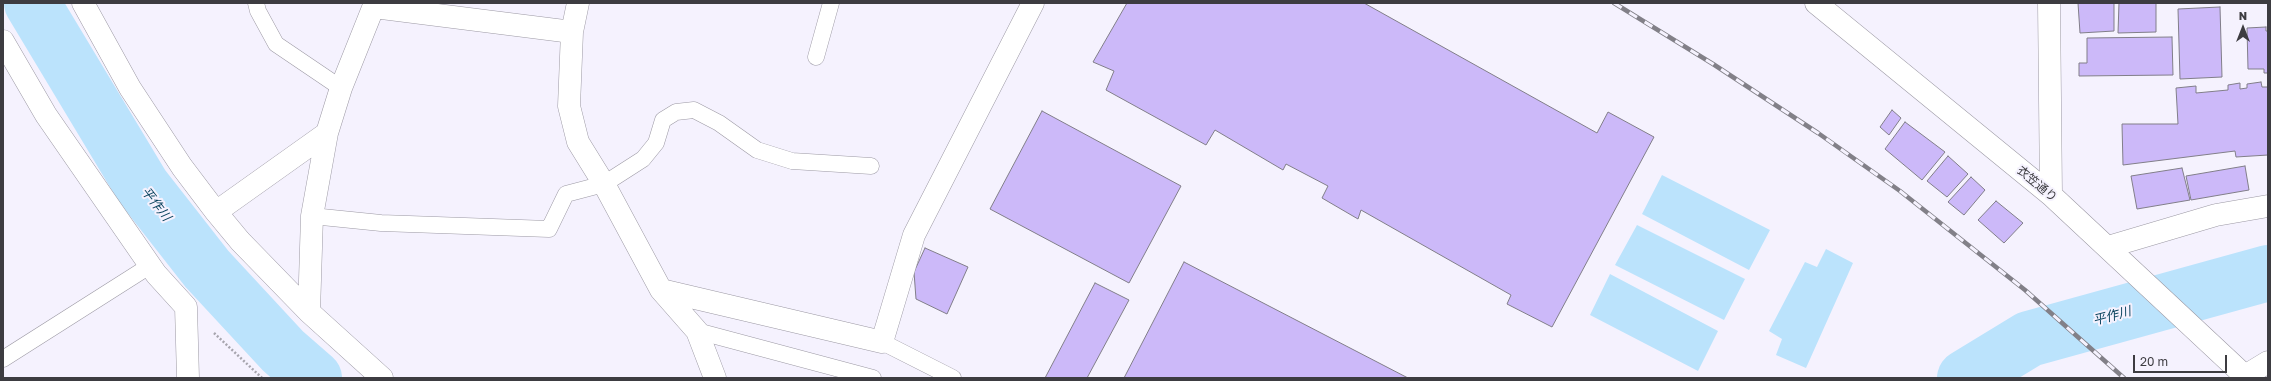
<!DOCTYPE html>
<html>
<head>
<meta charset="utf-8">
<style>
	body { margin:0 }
	#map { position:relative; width:2271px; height:381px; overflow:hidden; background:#f5f2fe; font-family:"Golos Text",sans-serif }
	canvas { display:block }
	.frame { position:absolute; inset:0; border:4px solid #3d3c41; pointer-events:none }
	.north { position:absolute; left:2223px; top:8px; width:40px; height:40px; -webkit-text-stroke:3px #f5f2fe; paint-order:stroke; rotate:0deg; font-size:11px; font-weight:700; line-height:16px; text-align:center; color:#3d3c41 }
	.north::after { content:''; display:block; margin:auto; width:14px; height:18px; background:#3d3c41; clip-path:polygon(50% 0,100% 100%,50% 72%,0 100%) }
	.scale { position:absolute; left:2133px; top:355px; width:94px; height:18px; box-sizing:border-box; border:2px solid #3d3c41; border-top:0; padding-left:5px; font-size:12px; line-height:14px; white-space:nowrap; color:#3d3c41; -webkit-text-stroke:3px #f5f2fe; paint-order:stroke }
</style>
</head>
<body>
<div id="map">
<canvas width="2271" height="381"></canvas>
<div class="frame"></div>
<div class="north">N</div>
<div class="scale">20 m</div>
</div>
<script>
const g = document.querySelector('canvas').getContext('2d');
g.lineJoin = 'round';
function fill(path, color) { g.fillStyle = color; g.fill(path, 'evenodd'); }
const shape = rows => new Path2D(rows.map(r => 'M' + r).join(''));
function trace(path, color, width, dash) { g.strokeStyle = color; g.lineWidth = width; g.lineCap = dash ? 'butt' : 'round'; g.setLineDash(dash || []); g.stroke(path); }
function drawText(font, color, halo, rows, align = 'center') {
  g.font = font + ' "Golos Text","Noto Sans JP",sans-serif'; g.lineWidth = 4; g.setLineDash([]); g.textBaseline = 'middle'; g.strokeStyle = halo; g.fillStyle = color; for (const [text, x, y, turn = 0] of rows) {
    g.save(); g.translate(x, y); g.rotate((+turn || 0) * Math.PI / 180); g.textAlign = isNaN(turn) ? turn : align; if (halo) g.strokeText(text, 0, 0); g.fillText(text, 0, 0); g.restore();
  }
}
const water = shape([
	[1662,175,1770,230,1749,270,1642,214],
	[1637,225,1745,279,1724,320,1615,265],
	[1826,249,1853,263,1806,368,1776,355,1782,339,1769,331,1805,262,1817,267],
	[1610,274,1718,331,1698,371,1590,315]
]);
const river = shape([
	[32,3,142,186,207,269,283,351,314,378],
	[1965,378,2029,339,2268,273]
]);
const building = shape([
	[1127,3,1364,3,1597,133,1608,112,1654,137,1552,327,1507,304,1511,295,1361,210,1358,219,1322,198,1328,186,1286,164,1283,170,1215,130,1206,145,1106,90,1114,71,1093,62,1127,3],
	[2078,3,2114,3,2114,31,2080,33,2078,3],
	[2119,3,2156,3,2156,32,2118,33,2119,3],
	[2220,7,2222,77,2180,79,2178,9,2220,7],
	[2266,27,2266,31,2268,31,2268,73,2264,73,2264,69,2248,69,2247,28,2266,27],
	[2172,37,2173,75,2079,76,2079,63,2087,63,2087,38,2172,37],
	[2261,82,2262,87,2268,87,2268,155,2236,157,2235,151,2123,165,2122,124,2178,124,2176,88,2196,86,2196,93,2228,90,2228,85,2240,83,2240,89,2247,88,2247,84,2261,82],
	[1892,110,1901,118,1889,135,1880,127,1892,110],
	[1042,111,1181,186,1129,283,990,209,1042,111],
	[1905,122,1945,152,1922,180,1885,149,1905,122],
	[1948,156,1968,174,1947,197,1927,181,1948,156],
	[2245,166,2249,190,2191,200,2186,176,2245,166],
	[2182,168,2190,200,2137,209,2131,176,2182,168],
	[1971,177,1985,190,1964,215,1948,202,1971,177],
	[1996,201,2023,223,2004,243,1978,220,1996,201],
	[925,248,968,267,947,314,916,299,914,272,925,248],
	[1184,262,1408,378,1124,378,1184,262],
	[1095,283,1129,300,1087,378,1045,378,1095,283]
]);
const path = shape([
	[214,333,262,378]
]);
const service = shape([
	[256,3,258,11,276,44,341,88],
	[816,57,831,3],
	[312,216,381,223,549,229,566,194,604,184,643,159,656,143,663,120,676,112,694,110,719,123,757,150,792,161,871,166],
	[697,331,873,378],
	[882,342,953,378],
	[3,359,151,265]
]);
const minor = shape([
	[83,3,130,88,182,167,216,212,240,241,309,312,382,378],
	[578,3,572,32,569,106,578,142,604,184,661,290,697,331,715,378],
	[374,7,572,32],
	[3,41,46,115,156,274,186,307,188,378],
	[216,212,327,133,341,88,375,3],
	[2108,247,2216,215,2268,206],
	[661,290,882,342,914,235,1033,3],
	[309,312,312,216,327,133],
	[2245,376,2268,362]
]);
const tertiary = shape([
	[1816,3,2051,195,2247,378],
	[2049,3,2051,195]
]);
const rail = shape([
	[1614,3,1713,64,1818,133,1900,191,2025,290,2124,378]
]);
const streetNames = [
	["衣笠通り",2037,184,40]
];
const waterNames = [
	["平作川",156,204,52],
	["平作川",2112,316,-15]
];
fill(water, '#bbe3fc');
trace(river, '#bbe3fc', 56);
fill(building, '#ccb9f9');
trace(building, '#817e89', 1);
trace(service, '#9c99a4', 17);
trace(minor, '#9c99a4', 23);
trace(tertiary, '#9c99a4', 23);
trace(path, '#a7a5ae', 2.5, [2, 2]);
trace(service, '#fff', 16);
trace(minor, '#fff', 22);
trace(tertiary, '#fff', 22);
trace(rail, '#828088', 4.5);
trace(rail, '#f5f2fe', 3, [9]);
drawText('12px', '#3d3c41', '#f5f2fe', streetNames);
drawText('italic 13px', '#043f5a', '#f5f2fe', waterNames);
</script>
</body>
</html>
